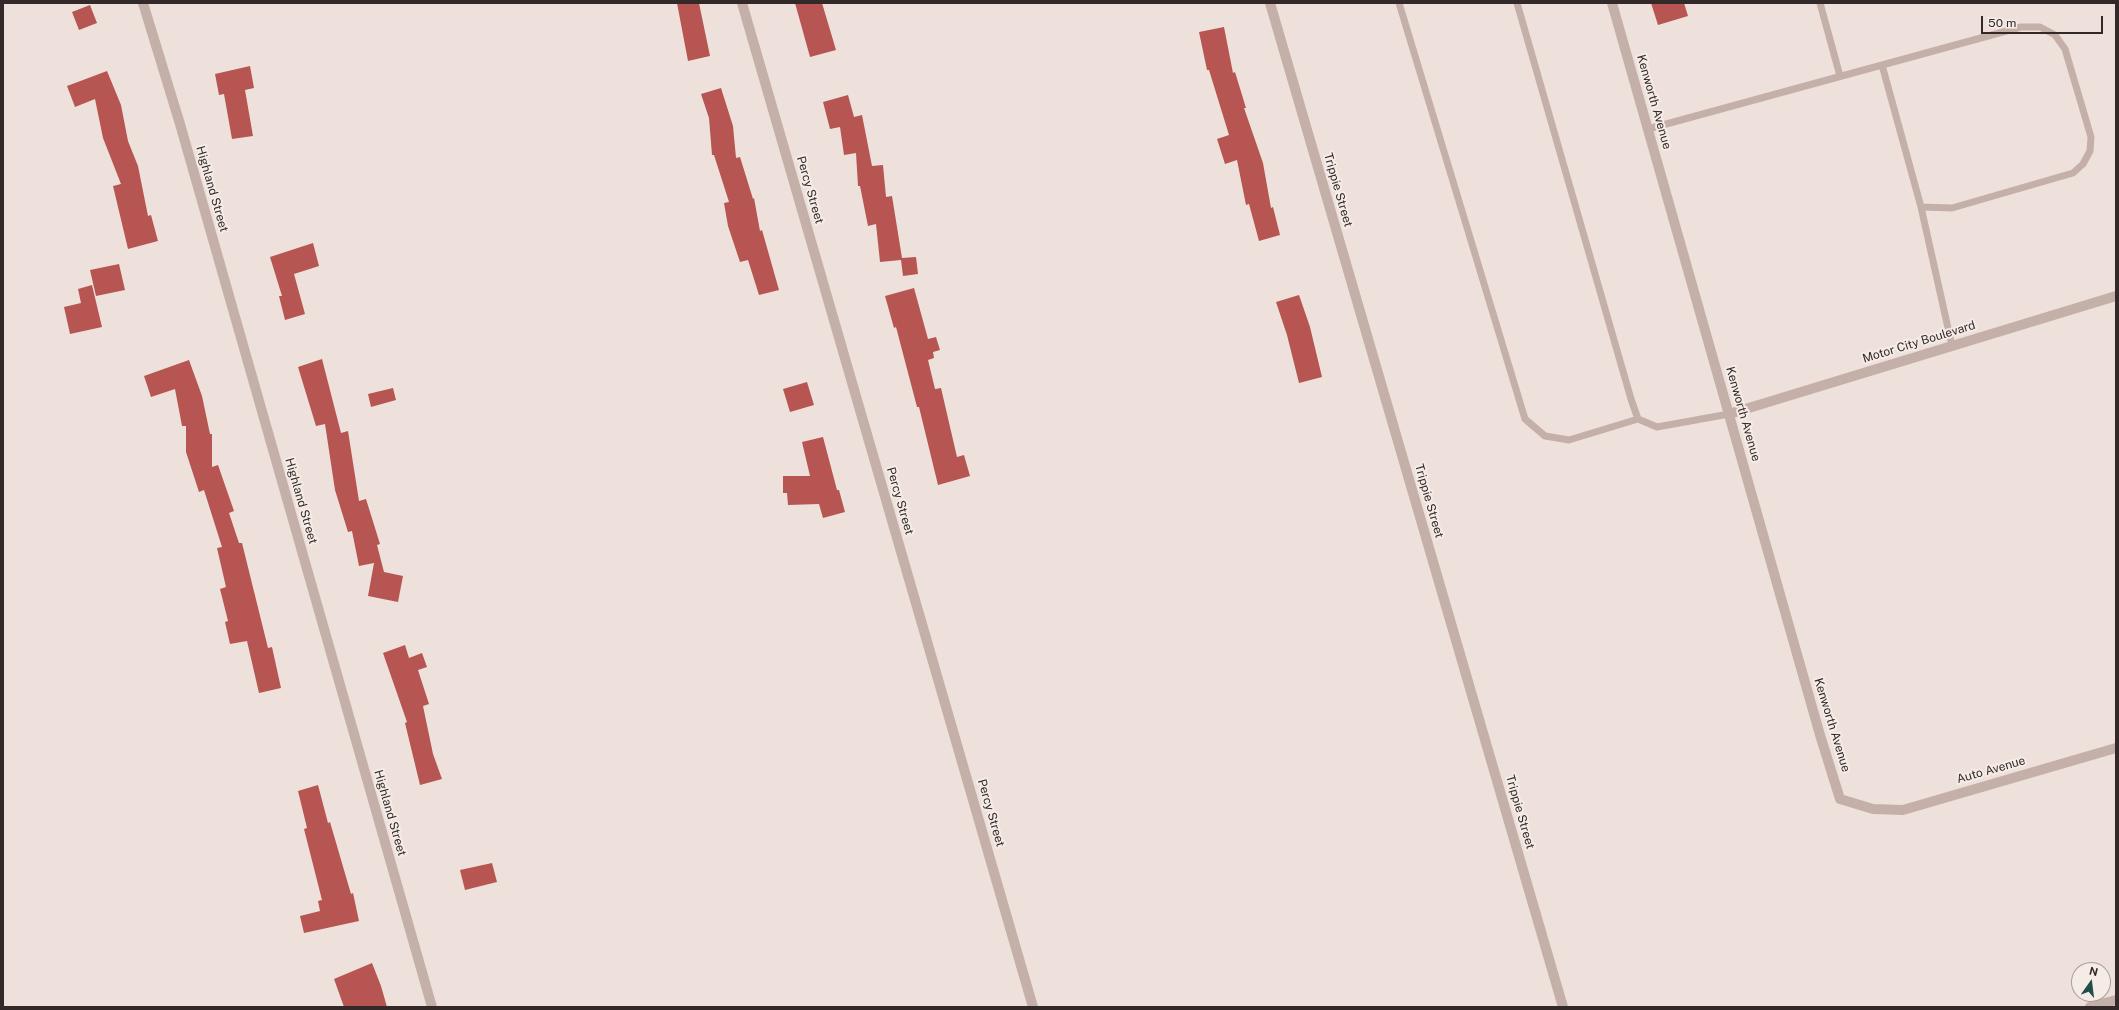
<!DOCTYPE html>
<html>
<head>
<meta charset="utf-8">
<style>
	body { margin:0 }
	#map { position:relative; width:2119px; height:1010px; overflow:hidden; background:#eee1db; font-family:"Public Sans",sans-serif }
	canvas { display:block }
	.frame { position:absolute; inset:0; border:4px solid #332928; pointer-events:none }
	.north { position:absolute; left:2071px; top:962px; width:40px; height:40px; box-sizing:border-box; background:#f6ece7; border:1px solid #a89e9b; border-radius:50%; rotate:14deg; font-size:11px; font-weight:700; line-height:16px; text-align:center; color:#332928 }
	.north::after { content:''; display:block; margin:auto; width:14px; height:18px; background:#234e48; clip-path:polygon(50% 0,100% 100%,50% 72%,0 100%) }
	.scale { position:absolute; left:1981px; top:16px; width:122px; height:18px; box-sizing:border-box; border:2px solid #332928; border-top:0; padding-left:5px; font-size:12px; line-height:14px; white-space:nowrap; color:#332928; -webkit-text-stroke:3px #f6ece7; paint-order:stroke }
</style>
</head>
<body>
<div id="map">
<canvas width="2119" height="1010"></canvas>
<div class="frame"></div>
<div class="north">N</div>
<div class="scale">50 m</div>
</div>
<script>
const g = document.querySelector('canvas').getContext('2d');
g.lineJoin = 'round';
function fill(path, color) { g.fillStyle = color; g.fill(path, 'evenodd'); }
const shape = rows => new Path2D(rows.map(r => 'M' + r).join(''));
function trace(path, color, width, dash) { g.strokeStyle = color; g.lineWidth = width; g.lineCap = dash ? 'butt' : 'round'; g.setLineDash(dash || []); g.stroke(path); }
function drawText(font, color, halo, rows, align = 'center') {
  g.font = font + ' "Public Sans",sans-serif'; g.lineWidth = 4; g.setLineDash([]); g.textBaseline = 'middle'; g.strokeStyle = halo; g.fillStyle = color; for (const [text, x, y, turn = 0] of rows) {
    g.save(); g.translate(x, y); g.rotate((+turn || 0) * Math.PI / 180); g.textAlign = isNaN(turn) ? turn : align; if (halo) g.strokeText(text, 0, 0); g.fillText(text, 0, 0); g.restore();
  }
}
const building = shape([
	[677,3,699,3,710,56,688,61],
	[795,3,822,3,836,50,810,57],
	[1651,3,1684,3,1688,16,1658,25],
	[90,5,97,23,79,30,72,12],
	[1224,27,1233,73,1235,72,1246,108,1244,108,1263,163,1271,208,1273,207,1280,235,1259,241,1249,204,1246,205,1237,160,1225,164,1217,139,1229,135,1209,70,1207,70,1199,32],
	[250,66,254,88,245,90,253,136,232,139,224,94,219,95,215,74],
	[107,71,121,105,128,141,138,166,148,216,151,215,158,241,128,249,113,186,121,184,103,138,95,99,75,107,67,86],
	[721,88,733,126,736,158,740,157,753,199,754,198,760,231,762,230,779,290,759,295,748,260,740,262,728,226,724,203,729,202,714,155,712,155,709,118,701,94],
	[848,95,854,117,862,115,872,166,883,165,886,197,892,196,902,258,916,257,918,274,903,276,901,260,880,262,876,224,868,226,860,186,858,186,856,153,844,155,840,127,830,129,823,102],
	[313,243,319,266,294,274,305,314,285,320,279,296,282,296,270,257],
	[119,264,125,290,96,296,90,270],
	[92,285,102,327,70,334,64,307,81,303,78,289],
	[914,288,928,339,936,337,940,350,933,352,934,358,928,360,935,389,941,388,957,457,964,455,970,476,938,485,919,407,917,407,896,327,894,328,885,296],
	[1299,295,1310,327,1322,377,1299,383,1287,335,1276,302],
	[322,359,341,433,348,431,359,501,366,499,380,544,377,545,384,572,403,576,398,602,368,596,374,563,359,566,352,531,348,532,335,490,325,424,316,426,298,367],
	[189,360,202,396,210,434,212,434,212,467,218,465,234,511,229,513,239,543,242,543,268,648,272,647,281,688,259,693,247,641,230,644,225,622,228,621,220,589,226,587,217,548,222,547,204,490,199,492,186,452,186,426,182,426,175,389,151,397,144,376],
	[807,382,814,405,790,412,783,389],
	[393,388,396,400,371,407,368,394],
	[823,437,837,490,839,490,845,512,823,518,819,504,788,505,787,493,783,493,783,476,810,476,802,442],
	[405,645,409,658,422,653,427,667,418,670,429,704,423,706,433,754,442,779,420,785,405,723,407,722,383,653],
	[318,785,328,823,330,822,351,894,353,893,359,921,304,933,300,916,320,911,318,901,322,900,304,829,307,828,298,791],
	[492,863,497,882,465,890,460,870],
	[372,963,381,986,387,1007,344,1007,334,979]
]);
const service = shape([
	[1399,3,1525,419,1545,436,1569,440,1638,419],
	[1517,3,1631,399,1638,419,1657,427,1729,414],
	[1820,3,1840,76],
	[1648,129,2021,27,2040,27,2055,35,2065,49,2091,137,2090,151,2083,164,2073,173,1952,208,1921,207,1882,65],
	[1921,207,1952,346]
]);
const minor = shape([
	[143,3,180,124,432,1007],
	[742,3,1033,1007],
	[1270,3,1563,1007],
	[1612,3,1820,735,1840,799,1873,809,1903,810,2116,748],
	[1729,414,2116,296]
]);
const tertiary = shape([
	[2090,1007,2116,1000]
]);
const streetNames = [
	["Kenworth Avenue",1654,102,74],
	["Highland Street",212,189,74],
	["Percy Street",810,190,74],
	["Trippie Street",1338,190,74],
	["Motor City Boulevard",1919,342,-17],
	["Kenworth Avenue",1743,414,74],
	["Highland Street",301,501,74],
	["Percy Street",900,501,74],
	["Trippie Street",1429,501,74],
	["Kenworth Avenue",1832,725,73],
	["Auto Avenue",1991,770,-16],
	["Trippie Street",1520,812,74],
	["Highland Street",390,813,74],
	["Percy Street",991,813,74]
];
fill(building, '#b65551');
trace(service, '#c4b0a9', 7);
trace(minor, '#c4b0a9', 10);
trace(tertiary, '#c4b0a9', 10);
drawText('12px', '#332928', '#f6ece7', streetNames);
</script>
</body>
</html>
